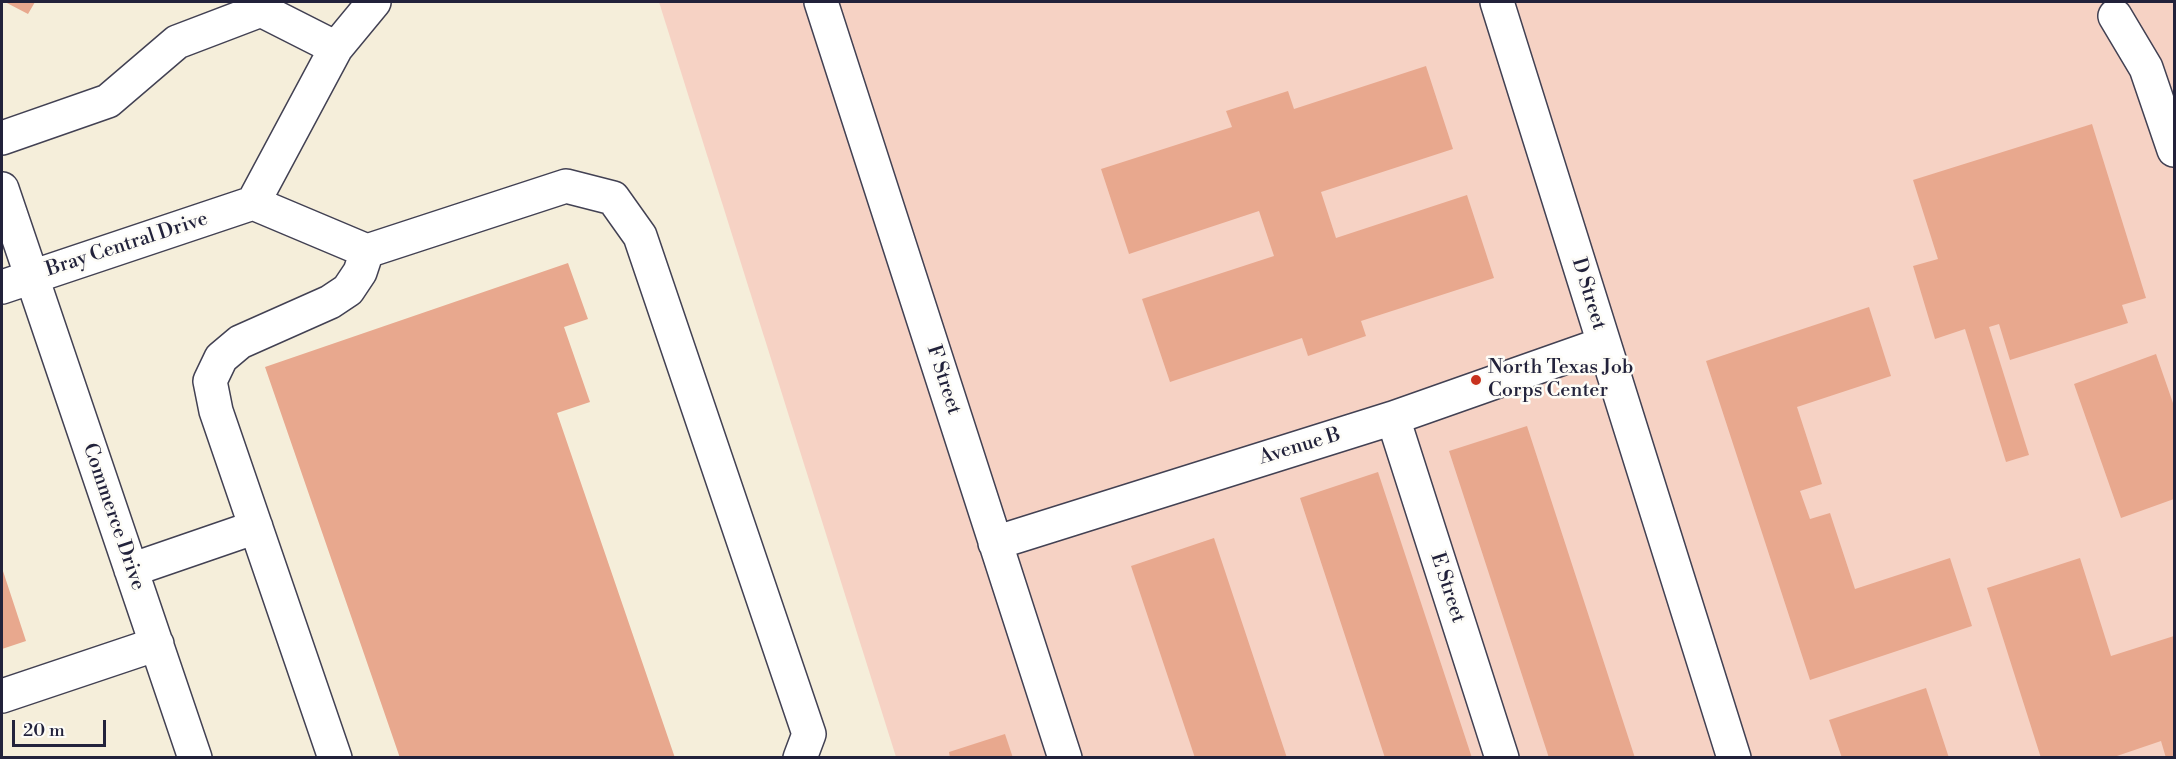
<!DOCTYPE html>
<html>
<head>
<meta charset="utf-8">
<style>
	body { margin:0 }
	#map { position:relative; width:2176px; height:759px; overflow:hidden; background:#f5eeda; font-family:"Libre Bodoni",serif }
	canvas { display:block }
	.frame { position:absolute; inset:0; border:3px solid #22223b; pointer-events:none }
	.scale { position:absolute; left:12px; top:720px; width:94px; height:27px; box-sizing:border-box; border:3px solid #22223b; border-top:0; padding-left:8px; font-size:18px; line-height:21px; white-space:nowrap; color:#22223b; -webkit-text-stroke:4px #fdfcf7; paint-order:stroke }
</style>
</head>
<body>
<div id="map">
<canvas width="2176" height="759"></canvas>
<div class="frame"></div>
<div class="scale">20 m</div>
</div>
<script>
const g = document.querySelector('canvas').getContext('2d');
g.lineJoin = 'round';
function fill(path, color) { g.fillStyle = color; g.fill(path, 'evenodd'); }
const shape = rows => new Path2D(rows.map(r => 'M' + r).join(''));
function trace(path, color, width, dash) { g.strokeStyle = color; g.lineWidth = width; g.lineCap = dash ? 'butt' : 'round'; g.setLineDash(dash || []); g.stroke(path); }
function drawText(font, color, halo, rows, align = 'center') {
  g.font = font + ' "Libre Bodoni",serif'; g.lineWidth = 5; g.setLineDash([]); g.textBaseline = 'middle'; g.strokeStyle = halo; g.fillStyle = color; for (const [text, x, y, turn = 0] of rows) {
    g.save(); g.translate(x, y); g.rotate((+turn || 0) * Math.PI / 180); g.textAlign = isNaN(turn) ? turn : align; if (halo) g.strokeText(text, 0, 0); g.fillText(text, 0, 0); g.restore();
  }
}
const built = shape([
	[659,2,2174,2,2174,757,896,757]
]);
const building = shape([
	[5,2,35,2,28,14],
	[1426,66,1453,149,1321,192,1336,238,1467,195,1494,278,1361,321,1366,336,1308,356,1302,338,1170,382,1142,299,1274,256,1259,211,1129,254,1101,169,1232,127,1226,111,1288,91,1294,109],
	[2092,124,2146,298,2122,305,2128,323,2010,360,1999,324,1989,327,2029,455,2006,462,1965,329,1935,339,1913,266,1938,259,1913,180],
	[568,263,588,319,564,327,590,402,557,413,675,758,400,758,265,367],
	[1869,307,1891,376,1797,407,1822,484,1800,491,1810,519,1830,513,1855,589,1950,558,1972,626,1810,680,1706,361],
	[2156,354,2174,406,2174,499,2121,518,2074,384],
	[1527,426,1635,758,1549,758,1449,451],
	[1378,472,1472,758,1385,758,1300,498],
	[1214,538,1287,758,1195,758,1131,566],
	[2080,558,2111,656,2174,636,2174,758,2166,758,2161,741,2111,758,2041,758,1987,588],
	[2,568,26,641,2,649],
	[1926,688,1949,758,1842,758,1829,720],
	[1005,734,1013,758,950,758,949,752]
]);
const minor = shape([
	[821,2,1065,758],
	[1497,2,1734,758],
	[2115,16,2146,68,2174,150],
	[336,48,374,2],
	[2,138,108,101,177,42,261,10,336,48,253,203],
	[2,189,195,758],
	[253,203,367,251,360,272,348,290,330,302,240,342,221,358,210,381,216,411,335,758],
	[367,251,566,186,613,198,640,236,809,734,800,758],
	[2,287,253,203],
	[1393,418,1502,758],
	[995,543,1393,418,1603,344],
	[131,570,256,527],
	[2,696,157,644]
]);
const markers = [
	[1476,380,6,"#c8321e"]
];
const streetNames = [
	["Bray Central Drive",127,245,-18],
	["D Street",1588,294,73],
	["F Street",943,380,72],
	["Avenue B",1300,447,-17],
	["Commerce Drive",113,517,71],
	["E Street",1447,588,72]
];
const poiNames = [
	["North Texas Job",1488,368],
	["Corps Center",1488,391]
];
fill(built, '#f6d2c4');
fill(building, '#e8a88e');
trace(minor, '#424153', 36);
trace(minor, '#fff', 33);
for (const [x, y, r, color] of markers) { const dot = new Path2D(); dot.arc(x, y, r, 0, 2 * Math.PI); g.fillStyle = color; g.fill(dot); trace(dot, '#fdfcf7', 2); }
drawText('20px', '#22223b', '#fdfcf7', streetNames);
drawText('20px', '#22223b', '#fdfcf7', poiNames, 'left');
</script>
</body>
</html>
